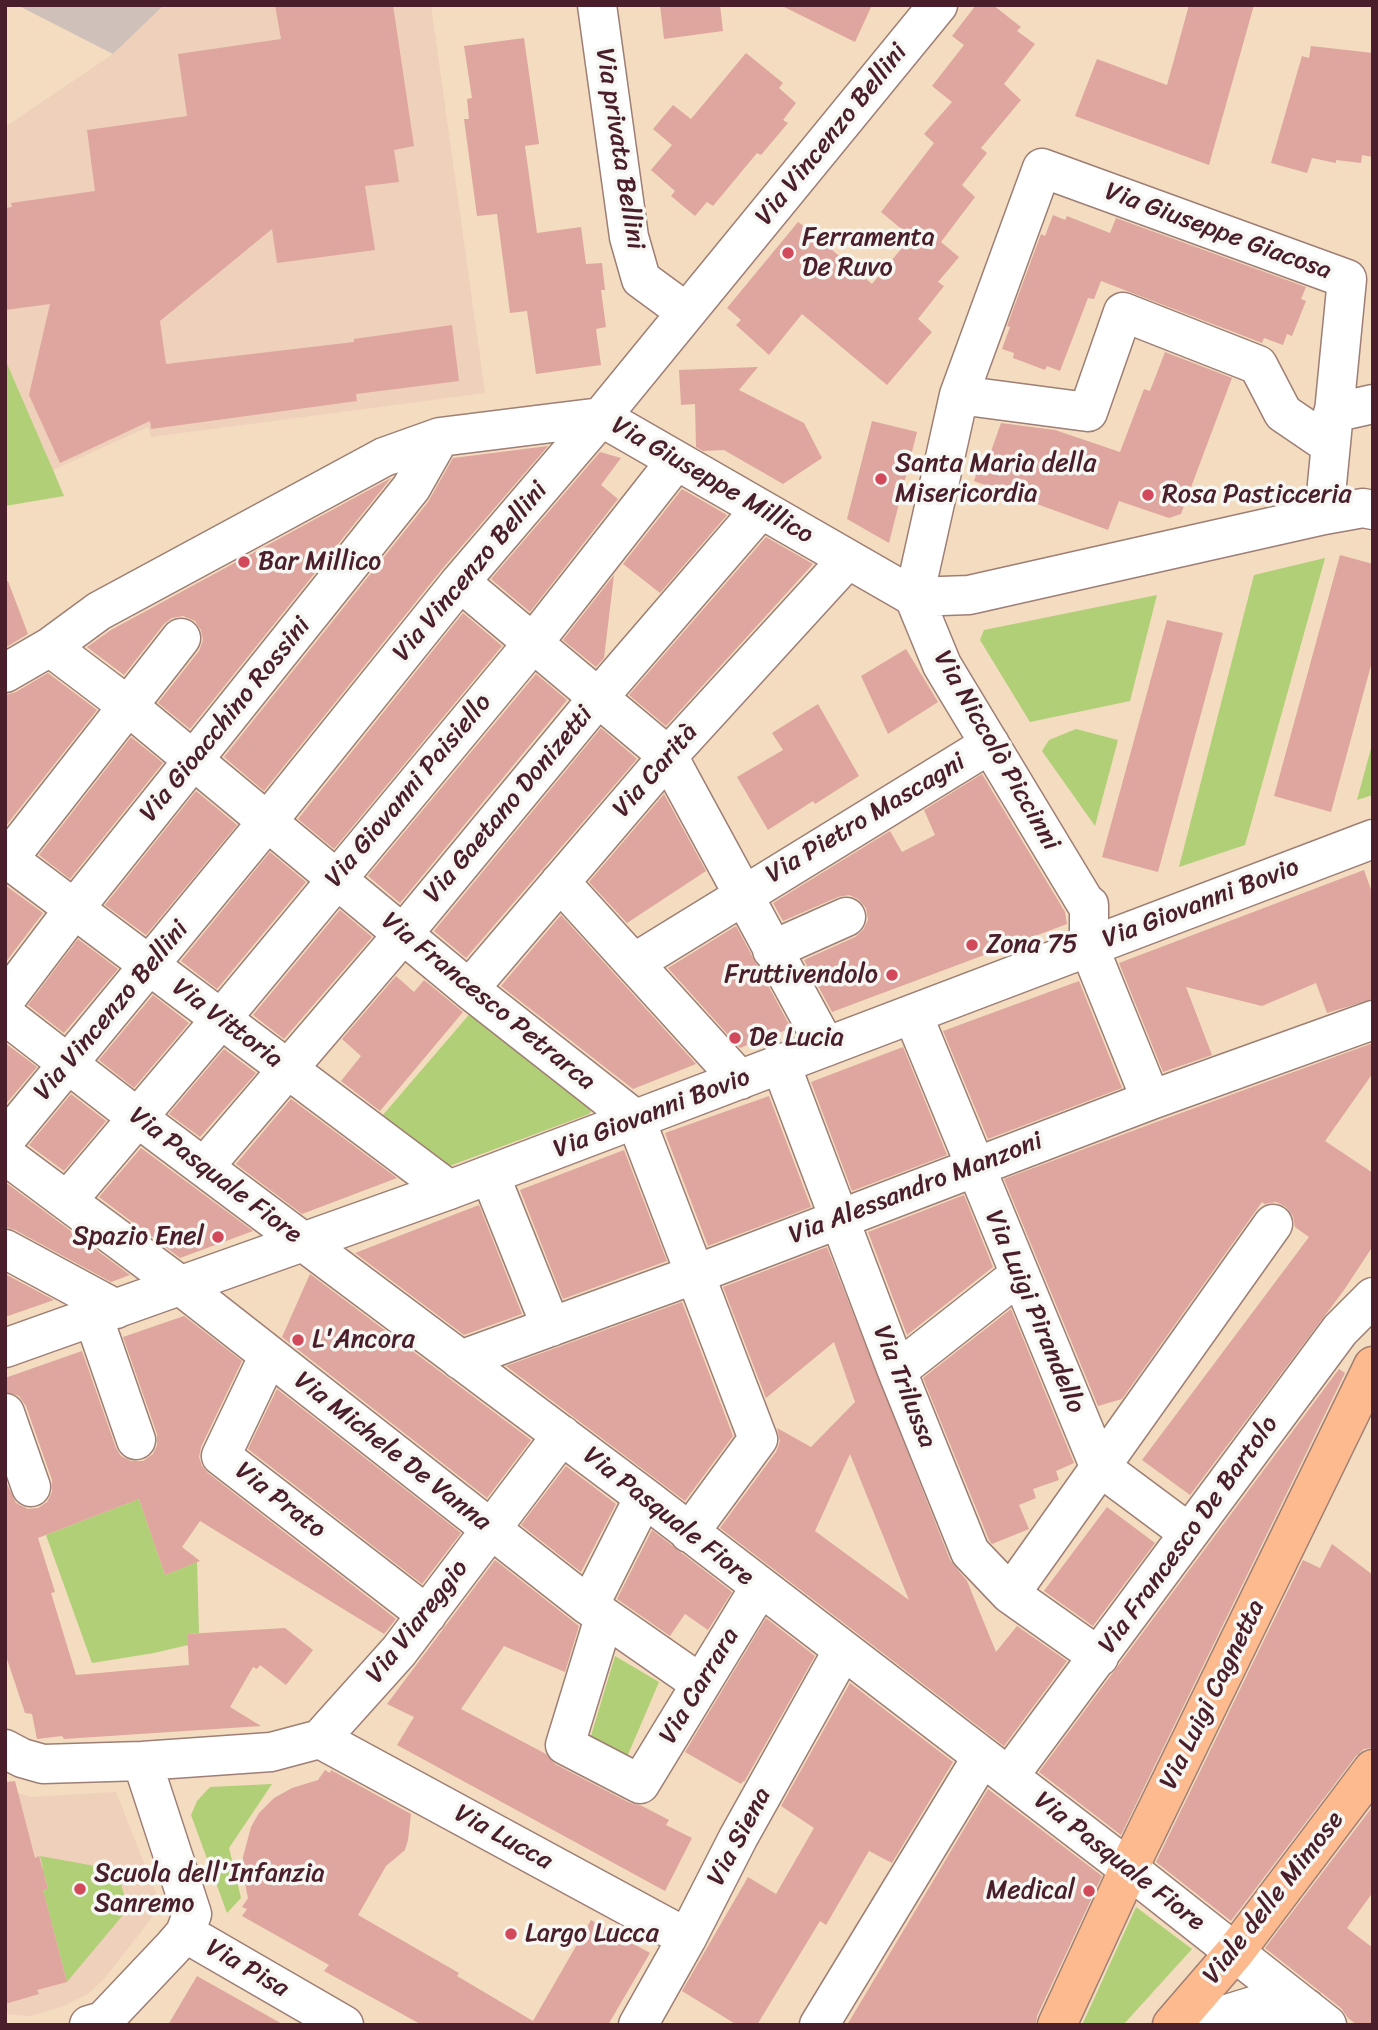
<!DOCTYPE html>
<html>
<head>
<meta charset="utf-8">
<style>
	body { margin:0 }
	#map { position:relative; width:1378px; height:2030px; overflow:hidden; background:#f3dcbf; font-family:Sriracha,sans-serif }
	canvas { display:block }
	.frame { position:absolute; inset:0; border:7px solid #4a1f2b; pointer-events:none }
</style>
</head>
<body>
<div id="map">
<canvas width="1378" height="2030"></canvas>
<div class="frame"></div>
</div>
<script>
const g = document.querySelector('canvas').getContext('2d');
g.lineJoin = 'round';
function fill(path, color) { g.fillStyle = color; g.fill(path, 'evenodd'); }
const shape = rows => new Path2D(rows.map(r => 'M' + r).join(''));
function trace(path, color, width, dash) { g.strokeStyle = color; g.lineWidth = width; g.lineCap = dash ? 'butt' : 'round'; g.setLineDash(dash || []); g.stroke(path); }
function drawText(font, color, halo, rows, align = 'center') {
  g.font = font + ' Sriracha,sans-serif'; g.lineWidth = 7; g.setLineDash([]); g.textBaseline = 'middle'; g.strokeStyle = halo; g.fillStyle = color; for (const [text, x, y, turn = 0] of rows) {
    g.save(); g.translate(x, y); g.rotate((+turn || 0) * Math.PI / 180); g.textAlign = isNaN(turn) ? turn : align; if (halo) g.strokeText(text, 0, 0); g.fillText(text, 0, 0); g.restore();
  }
}
const built = shape([
	[164,5,431,5,485,393,151,437,148,427,53,470,5,359,5,127,113,54],
	[5,1783,15,1792,31,1797,116,1792,161,1906,105,1978,88,1994,61,2007,31,2016,5,2014]
]);
const industrial = shape([
	[17,5,164,5,113,54]
]);
const green = shape([
	[5,359,53,470,64,496,5,506],
	[1325,558,1245,845,1179,867,1254,575],
	[1157,595,1130,701,1030,722,980,640,984,630],
	[1076,729,1118,740,1095,826,1042,751,1049,740],
	[1373,741,1373,795,1357,800],
	[474,1009,595,1107,589,1114,436,1171,376,1123],
	[139,1499,165,1575,197,1562,199,1633,187,1634,188,1645,154,1653,92,1663,46,1535],
	[615,1656,659,1682,624,1764,588,1746],
	[272,1784,229,1848,241,1898,227,1913,191,1815,197,1801,210,1787],
	[40,1856,117,1870,128,1909,67,1982,43,1890,48,1889,45,1877,38,1870,43,1868],
	[1136,1907,1192,1949,1123,2025,1082,2025]
]);
const building = shape([
	[275,5,393,5,414,146,394,150,399,182,365,186,375,250,277,263,272,229,160,321,166,364,354,342,354,339,452,325,459,381,356,394,357,401,151,429,150,421,60,463,29,395,50,304,5,310,5,208,12,207,11,203,95,191,87,130,187,116,178,54,281,39],
	[660,5,720,5,723,31,664,39],
	[780,5,872,5,855,42],
	[976,5,993,5,1021,27,1017,31,1035,44,1004,84,1021,100,981,148,987,153,962,185,975,197,941,242,959,257,938,282,944,286,918,319,932,332,887,385,802,314,769,355,736,325,741,320,727,308,798,222,833,247,831,249,872,284,911,237,881,212,934,143,924,134,952,102,932,86,964,45,952,36],
	[1189,5,1254,5,1209,165,1075,116,1097,59,1167,85],
	[524,38,539,144,525,146,537,233,581,227,586,264,602,263,605,290,601,290,606,327,596,329,601,365,536,374,527,311,510,313,497,214,477,216,464,119,469,119,467,99,472,98,464,46],
	[1311,46,1373,53,1373,157,1362,155,1361,163,1336,160,1336,163,1312,158,1307,173,1271,163,1302,56,1309,58],
	[746,53,783,83,779,88,796,103,783,120,788,123,761,155,757,153,713,206,707,202,695,216,671,196,675,191,651,170,672,145,653,129,673,105,691,119],
	[1053,215,1065,220,1067,216,1110,233,1116,218,1306,287,1301,299,1306,301,1292,336,1287,334,1283,345,1264,338,1262,343,1101,281,1094,299,1088,298,1060,371,1047,366,1045,370,1013,358,1014,353,1002,349,1010,327,1007,326,1041,234,1045,236],
	[1165,352,1232,378,1181,514,1169,518,1119,501,1108,530,974,481,983,455,989,457,1001,423,1055,430,1120,452,1144,389,1150,391],
	[758,367,739,390,804,423,822,458,783,484,724,450,703,451,696,447,695,404,681,405,679,370],
	[872,421,917,432,889,543,847,519],
	[548,446,443,568,264,791,224,757,428,502,453,458],
	[600,452,621,458,601,485,618,499,530,612,491,579],
	[391,478,190,729,158,703,199,651,203,640,201,630,195,621,183,616,172,618,164,624,124,675,87,647,111,630],
	[682,489,727,515,660,593,623,564],
	[766,537,813,564,666,726,629,695],
	[1340,555,1373,564,1373,658,1331,812,1274,796],
	[614,575,604,658,596,667,563,640],
	[8,581,28,634,5,648,5,582],
	[463,613,502,646,334,849,298,819],
	[1167,620,1223,633,1158,872,1102,857],
	[906,649,938,702,888,734,861,676],
	[48,673,97,710,5,827,5,695,16,692],
	[536,674,567,700,400,903,368,876],
	[818,704,859,776,815,804,813,801,768,830,737,777,783,750,772,733],
	[601,728,637,759,466,958,434,931],
	[131,737,163,763,70,879,39,855],
	[982,774,1065,912,1067,924,832,1012,804,960,855,937,863,930,868,920,866,908,858,899,849,895,838,897,783,921,773,903,890,831,902,852,935,835,924,810],
	[196,791,237,825,146,935,105,905],
	[664,794,706,871,627,923,589,882],
	[270,852,306,882,217,989,181,961],
	[1364,870,1373,895,1373,999,1327,1013,1316,983,1262,1006,1186,987,1212,1055,1163,1072,1119,963],
	[5,885,43,913,5,963],
	[340,910,372,937,284,1039,253,1015],
	[561,915,696,1064,633,1089,501,986],
	[736,926,791,1028,740,1048,668,968],
	[78,939,118,969,64,1033,28,1005],
	[396,976,414,992,424,980,463,1012,380,1111,341,1081,361,1056,342,1039],
	[1079,981,1122,1088,988,1139,943,1031],
	[153,995,189,1023,134,1088,99,1060],
	[5,1043,37,1067,5,1105],
	[1373,1043,1373,1073,1325,1141,1373,1173,1373,1246,1344,1290,1190,1495,1142,1460,1309,1237,1295,1227,1293,1216,1286,1207,1276,1202,1264,1204,1262,1202,1122,1399,1098,1406,1004,1179,1159,1121],
	[903,1047,947,1155,852,1191,811,1082],
	[224,1049,256,1073,200,1137,169,1114],
	[71,1094,106,1121,64,1171,29,1145],
	[769,1096,811,1207,708,1246,665,1133],
	[291,1099,397,1178,302,1214,236,1164],
	[141,1148,253,1231,180,1258,99,1197],
	[624,1150,667,1261,563,1299,520,1190],
	[5,1182,130,1275,111,1282,15,1230,5,1227],
	[964,1195,993,1267,907,1335,868,1232],
	[479,1205,522,1314,464,1335,355,1253],
	[827,1247,950,1560,967,1581,996,1652,1017,1626,1067,1661,1004,1746,720,1528,776,1452,780,1441,777,1428,811,1447,855,1402,834,1342,766,1398,723,1287],
	[850,1454,909,1600,815,1531],
	[5,1274,54,1300,5,1317],
	[310,1274,531,1440,487,1498,282,1337],
	[682,1302,733,1436,685,1501,506,1366],
	[1011,1309,1074,1463,1056,1471,1059,1480,1033,1489,1036,1498,1019,1505,1029,1529,992,1544,989,1540,923,1378],
	[184,1316,242,1361,201,1447,199,1457,202,1466,208,1473,396,1619,384,1634,200,1521,182,1547,200,1561,165,1575,139,1499,38,1538,55,1592,51,1593,76,1675,189,1665,187,1634,285,1628,313,1650,286,1685,260,1665,257,1669,253,1667,230,1707,261,1726,64,1739,62,1736,37,1739,32,1714,25,1713,5,1653,5,1480,16,1503,28,1509,38,1508,47,1502,52,1492,52,1480,26,1406,19,1396,5,1392,5,1378,82,1351,116,1448,121,1456,131,1461,143,1461,153,1454,157,1445,157,1434,123,1337],
	[1339,1369,1345,1373,1121,1835,1039,1772],
	[277,1389,461,1533,422,1584,248,1449],
	[566,1466,616,1504,581,1572,521,1525],
	[1107,1507,1155,1543,1093,1626,1044,1591],
	[652,1530,732,1592,708,1630,685,1614,670,1636,617,1599],
	[1332,1544,1373,1575,1373,1748,1364,1749,1356,1756,1231,1921,1156,1862,1303,1560,1320,1568],
	[495,1560,579,1626,565,1672,504,1646,461,1709,546,1754,555,1764,630,1803,642,1806,669,1820,666,1825,692,1838,665,1891,397,1745,414,1717,387,1704],
	[766,1618,815,1656,744,1782,743,1781,741,1784,685,1752],
	[850,1683,953,1762,892,1863,869,1851,826,1925,820,1921,757,2025,737,2025,682,1991,748,1877,776,1894,814,1828,781,1806],
	[325,1770,330,1773,331,1770,411,1814,408,1840,405,1850,386,1866,358,1915,459,1973,457,1976,533,2021,591,1920,650,1953,608,2025,422,2025,324,1971,329,1965,242,1916,247,1909,242,1907,248,1898,243,1873,243,1857,251,1827,259,1813,274,1798,292,1788,318,1780],
	[15,1781,35,1858,39,1856,48,1889,43,1890,67,1982,37,1990,39,1994,5,2004,5,1782],
	[988,1789,1102,1876,1037,2016,1036,2025,847,2025],
	[1373,1806,1373,1892,1347,1928,1373,1948,1373,2025,1357,2025,1348,2018,1341,2008,1265,1948],
	[197,1976,284,2025,168,2025]
]);
const minor = shape([
	[597,5,629,237,641,279,686,312],
	[959,395,1088,412,1123,312,1258,365,1283,413,1330,445],
	[1333,413,1373,404],
	[460,582,668,756,826,1047],
	[914,597,959,395,1042,168,1347,279,1324,515],
	[914,597,942,665,1085,902,1089,905,1089,947,1151,1100],
	[50,647,128,706,469,989,636,1120,758,1439,689,1533],
	[5,673,50,647,99,611,384,457,440,437,536,425,601,417,914,597,969,595,1324,515,1363,508,1373,510],
	[5,857,449,1190],
	[5,863,181,638],
	[560,882,740,1080],
	[772,950,846,917],
	[634,963,990,744],
	[469,989,668,756,848,559],
	[5,1000,74,909,411,488,440,437],
	[5,1015,138,1118,644,1497,1129,1869,1327,2025],
	[913,1015,1099,1466,1189,1533],
	[781,1065,897,1371,970,1552,1010,1594,1099,1657],
	[5,1140,267,822,460,582,601,417,938,5],
	[5,1155,181,1286,589,1606,701,1684],
	[204,1167,393,946,597,699,761,509],
	[490,1175,551,1327],
	[67,1201,221,1019,533,643,676,461],
	[5,1249,116,1309],
	[93,1316,136,1440],
	[5,1348,449,1190,1373,839],
	[269,1355,221,1456,427,1615],
	[460,1360,696,1274,1151,1100,1373,1020],
	[897,1371,1019,1275],
	[5,1413,31,1487],
	[1010,1594,1273,1224],
	[589,1606,644,1497],
	[604,1618,565,1745,640,1784,760,1587],
	[320,1739,687,1938],
	[320,1739,399,1651,562,1435],
	[5,1749,22,1758,43,1764,142,1761,271,1752,320,1739],
	[1009,1776,1340,1330,1373,1297],
	[185,1933,344,2025],
	[89,2025,103,2021,173,1947,185,1933,192,1914,142,1761],
	[638,2025,687,1938,738,1838,843,1650],
	[819,2025,982,1757],
	[1199,2025,1217,2017,1253,2006,1278,2004,1306,2008]
]);
const major = shape([
	[1057,2025,1138,1849,1373,1366],
	[1172,2025,1235,1952,1373,1769]
]);
const markers = [
	[788,253,7,"#d1495b"],
	[881,479,7,"#d1495b"],
	[1148,495,7,"#d1495b"],
	[244,562,7,"#d1495b"],
	[972,945,7,"#d1495b"],
	[892,975,7,"#d1495b"],
	[735,1038,7,"#d1495b"],
	[218,1237,7,"#d1495b"],
	[298,1340,7,"#d1495b"],
	[80,1889,7,"#d1495b"],
	[1089,1891,7,"#d1495b"],
	[511,1934,7,"#d1495b"]
];
const streetNames = [
	["Via Vincenzo Bellini",832,135,-51],
	["Via privata Bellini",619,149,81],
	["Via Giuseppe Giacosa",1218,232,20],
	["Via Giuseppe Millico",712,481,30],
	["Via Vincenzo Bellini",471,572,-50],
	["Via Gioacchino Rossini",226,720,-51],
	["Via Niccolò Piccinni",996,751,60],
	["Via Carità",656,771,-49],
	["Via Giovanni Paisiello",409,791,-50],
	["Via Gaetano Donizetti",509,805,-50],
	["Via Pietro Mascagni",866,819,-31],
	["Via Giovanni Bovio",1201,904,-21],
	["Via Francesco Petrarca",488,1002,39],
	["Via Vincenzo Bellini",112,1011,-50],
	["Via Vittoria",227,1024,37],
	["Via Giovanni Bovio",652,1114,-21],
	["Via Pasquale Fiore",215,1176,37],
	["Via Alessandro Manzoni",916,1189,-21],
	["Via Luigi Pirandello",1034,1312,67],
	["Via Trilussa",904,1387,68],
	["Via Michele De Vanna",392,1452,38],
	["Via Prato",280,1501,38],
	["Via Pasquale Fiore",668,1517,38],
	["Via Francesco De Bartolo",1189,1535,-54],
	["Via Viareggio",418,1622,-52],
	["Via Carrara",700,1686,-59],
	["Via Luigi Cagnetta",1213,1695,-64],
	["Via Siena",740,1837,-62],
	["Via Lucca",503,1838,29],
	["Via Pasquale Fiore",1119,1862,38],
	["Viale delle Mimose",1274,1898,-52],
	["Via Pisa",247,1969,30]
];
const poiNames = [
	["Ferramenta",802,238],
	["De Ruvo",802,268],
	["Santa Maria della",895,464],
	["Misericordia",895,494],
	["Rosa Pasticceria",1162,495],
	["Bar Millico",258,562],
	["Zona 75",986,945],
	["Fruttivendolo",878,975,"right"],
	["De Lucia",749,1038],
	["Spazio Enel",204,1237,"right"],
	["L'Ancora",312,1340],
	["Scuola dell'Infanzia",94,1874],
	["Sanremo",94,1904],
	["Medical",1075,1891,"right"],
	["Largo Lucca",525,1934]
];
fill(built, '#efd0bb');
fill(industrial, '#cfc0ba');
fill(green, '#b0cf76');
fill(building, '#dea69f');
trace(minor, '#9e7e75', 41);
trace(major, '#9e7e75', 41);
trace(minor, '#fff', 38);
trace(major, '#fcba8e', 38);
for (const [x, y, r, color] of markers) { const dot = new Path2D(); dot.arc(x, y, r, 0, 2 * Math.PI); g.fillStyle = color; g.fill(dot); trace(dot, '#f6f6f2', 2.5); }
drawText('26px', '#4a1f2b', '#f6f6f2', streetNames);
drawText('26px', '#4a1f2b', '#f6f6f2', poiNames, 'left');
</script>
</body>
</html>
